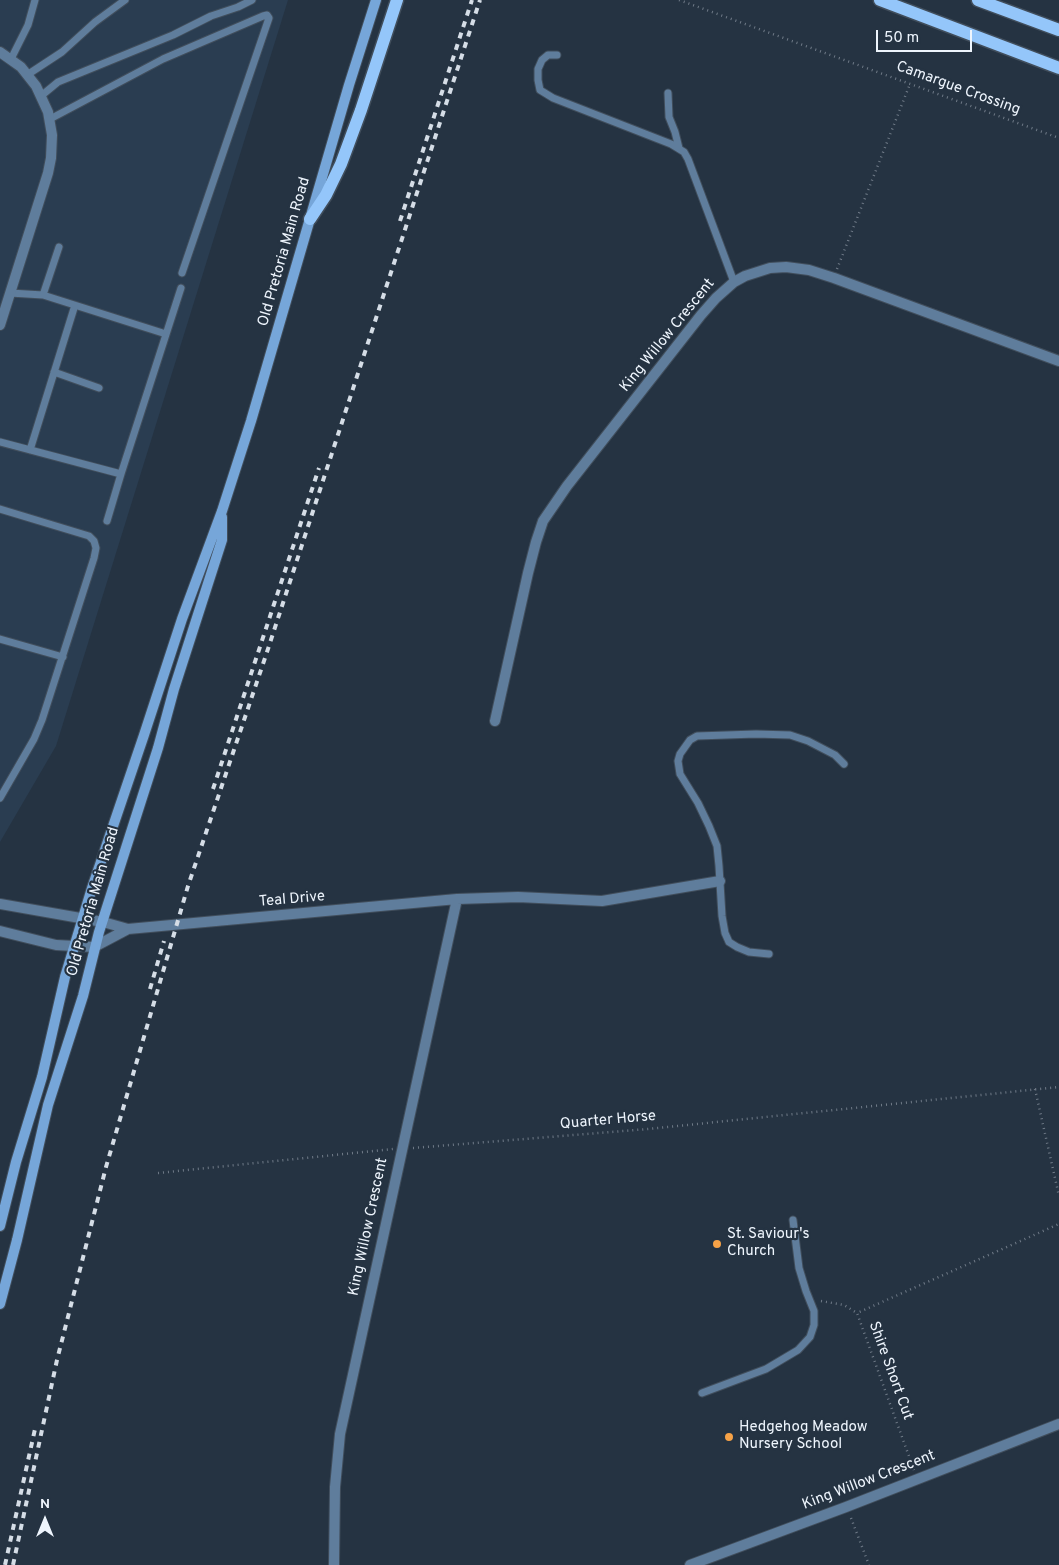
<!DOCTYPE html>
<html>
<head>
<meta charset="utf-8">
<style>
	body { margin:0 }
	#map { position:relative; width:1059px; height:1565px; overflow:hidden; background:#253342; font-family:Overpass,sans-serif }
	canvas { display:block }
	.north { position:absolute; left:20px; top:1495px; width:50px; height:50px; -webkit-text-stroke:4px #253342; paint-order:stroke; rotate:0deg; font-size:14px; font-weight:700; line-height:20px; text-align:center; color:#eef5fd }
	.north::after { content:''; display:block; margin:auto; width:18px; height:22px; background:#eef5fd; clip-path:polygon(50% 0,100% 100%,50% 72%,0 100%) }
	.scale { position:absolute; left:876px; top:30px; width:96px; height:22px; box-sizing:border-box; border:2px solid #eef5fd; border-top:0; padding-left:6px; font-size:15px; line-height:18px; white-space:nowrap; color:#eef5fd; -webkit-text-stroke:4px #253342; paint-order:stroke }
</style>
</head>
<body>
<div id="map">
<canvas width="1059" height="1565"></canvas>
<div class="north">N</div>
<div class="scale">50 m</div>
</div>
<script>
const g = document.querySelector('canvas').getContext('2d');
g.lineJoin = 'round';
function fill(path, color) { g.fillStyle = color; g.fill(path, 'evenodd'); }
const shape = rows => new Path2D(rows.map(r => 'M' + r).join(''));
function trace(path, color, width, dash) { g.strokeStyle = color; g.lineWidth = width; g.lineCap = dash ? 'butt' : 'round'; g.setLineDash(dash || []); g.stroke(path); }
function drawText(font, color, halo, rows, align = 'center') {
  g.font = font + ' Overpass,sans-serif'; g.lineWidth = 4.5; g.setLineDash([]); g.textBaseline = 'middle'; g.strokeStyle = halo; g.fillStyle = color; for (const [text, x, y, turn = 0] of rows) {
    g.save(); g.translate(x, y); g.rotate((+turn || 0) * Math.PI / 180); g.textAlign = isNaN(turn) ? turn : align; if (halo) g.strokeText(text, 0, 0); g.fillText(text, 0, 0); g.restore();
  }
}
const built = shape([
	[0,0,288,0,56,746,0,842]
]);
const path = shape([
	[679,0,1059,138],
	[837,269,910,84],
	[1035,1089,1059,1196],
	[413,1148,648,1129,1059,1087],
	[158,1173,393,1149],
	[821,1301,844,1305,857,1313],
	[914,1470,857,1313,1059,1224],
	[851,1518,869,1565]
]);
const service = shape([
	[557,55,548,55,542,60,538,69,538,80,540,90,553,98,671,144,684,152,688,159,734,282],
	[11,59,28,25,35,0],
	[27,75,62,52,95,22,125,0],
	[668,93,669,117,675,132,679,148],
	[41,96,58,82,173,35,211,16,238,7,252,0],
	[50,119,163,59,263,16,267,15,269,18,182,273],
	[10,293,43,295,166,334],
	[43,295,59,247],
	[54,372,99,388],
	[0,442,121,474,107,521],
	[30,450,75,305],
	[121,474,181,288],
	[0,509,89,536,94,541,96,548,94,558,42,720,34,739,0,798],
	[0,639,63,657],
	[769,954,749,952,737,947,729,942,725,933,722,916,719,866,717,846,709,826,698,803,680,774,678,761,680,754,690,740,697,736,756,734,790,735,808,741,835,755,844,764],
	[702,1393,766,1369,798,1350,810,1337,814,1325,814,1311,806,1291,799,1268,793,1220]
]);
const minor = shape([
	[0,52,21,67,36,86,48,112,52,135,51,158,48,173,0,325],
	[495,721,528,573,536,542,543,521,567,486,701,315,716,298,734,282,745,276,770,268,786,267,809,270,834,278,1059,361],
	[0,904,103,922,128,929,457,899,518,897,602,901,720,881],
	[0,931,56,945,94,947,128,929],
	[334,1565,335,1487,340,1434,457,899],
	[690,1565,846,1507,1059,1424]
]);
const secondary = shape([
	[0,1226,16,1162,42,1077,65,977,92,888,144,735,182,619,222,511,251,421,349,85,376,0],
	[0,1304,17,1240,48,1105,83,996,99,932,158,748,174,689,222,540,222,517]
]);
const primary = shape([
	[880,0,1059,68],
	[978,0,1059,30],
	[310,219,326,195,341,164,361,110,397,0]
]);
const rail = shape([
	[400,221,472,0],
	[213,789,319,468],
	[150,989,164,941],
	[5,1565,35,1429],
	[13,1565,57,1360,106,1167,188,886,266,655,480,0]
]);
const markers = [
	[717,1244,5,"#f6a247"],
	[729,1437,5,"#f6a247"]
];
const streetNames = [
	["Camargue Crossing",958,89,20],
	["Old Pretoria Main Road",285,252,-74],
	["King Willow Crescent",668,336,-51],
	["Teal Drive",292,900,-5],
	["Old Pretoria Main Road",94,902,-74],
	["Quarter Horse",608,1121,-5],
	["King Willow Crescent",369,1227,-78],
	["Shire Short Cut",890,1371,70],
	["King Willow Crescent",869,1481,-21]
];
const poiNames = [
	["St. Saviour's",727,1235],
	["Church",727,1252],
	["Hedgehog Meadow",739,1428],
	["Nursery School",739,1445]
];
fill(built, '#2a3d51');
trace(service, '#414e5c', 9);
trace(minor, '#414e5c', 12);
trace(secondary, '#414e5c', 12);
trace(primary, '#414e5c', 15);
trace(path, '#707b88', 2.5, [1, 4]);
trace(service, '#5f7d9c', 7);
trace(minor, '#5f7d9c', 10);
trace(secondary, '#76a6d9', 10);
trace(primary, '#94c6fa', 12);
trace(rail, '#d5dde6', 4, [6, 6]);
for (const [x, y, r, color] of markers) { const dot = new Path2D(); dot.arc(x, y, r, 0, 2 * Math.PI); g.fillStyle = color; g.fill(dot); trace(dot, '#253342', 2); }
drawText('15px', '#eef5fd', '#253342', streetNames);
drawText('15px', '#eef5fd', '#253342', poiNames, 'left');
</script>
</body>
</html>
